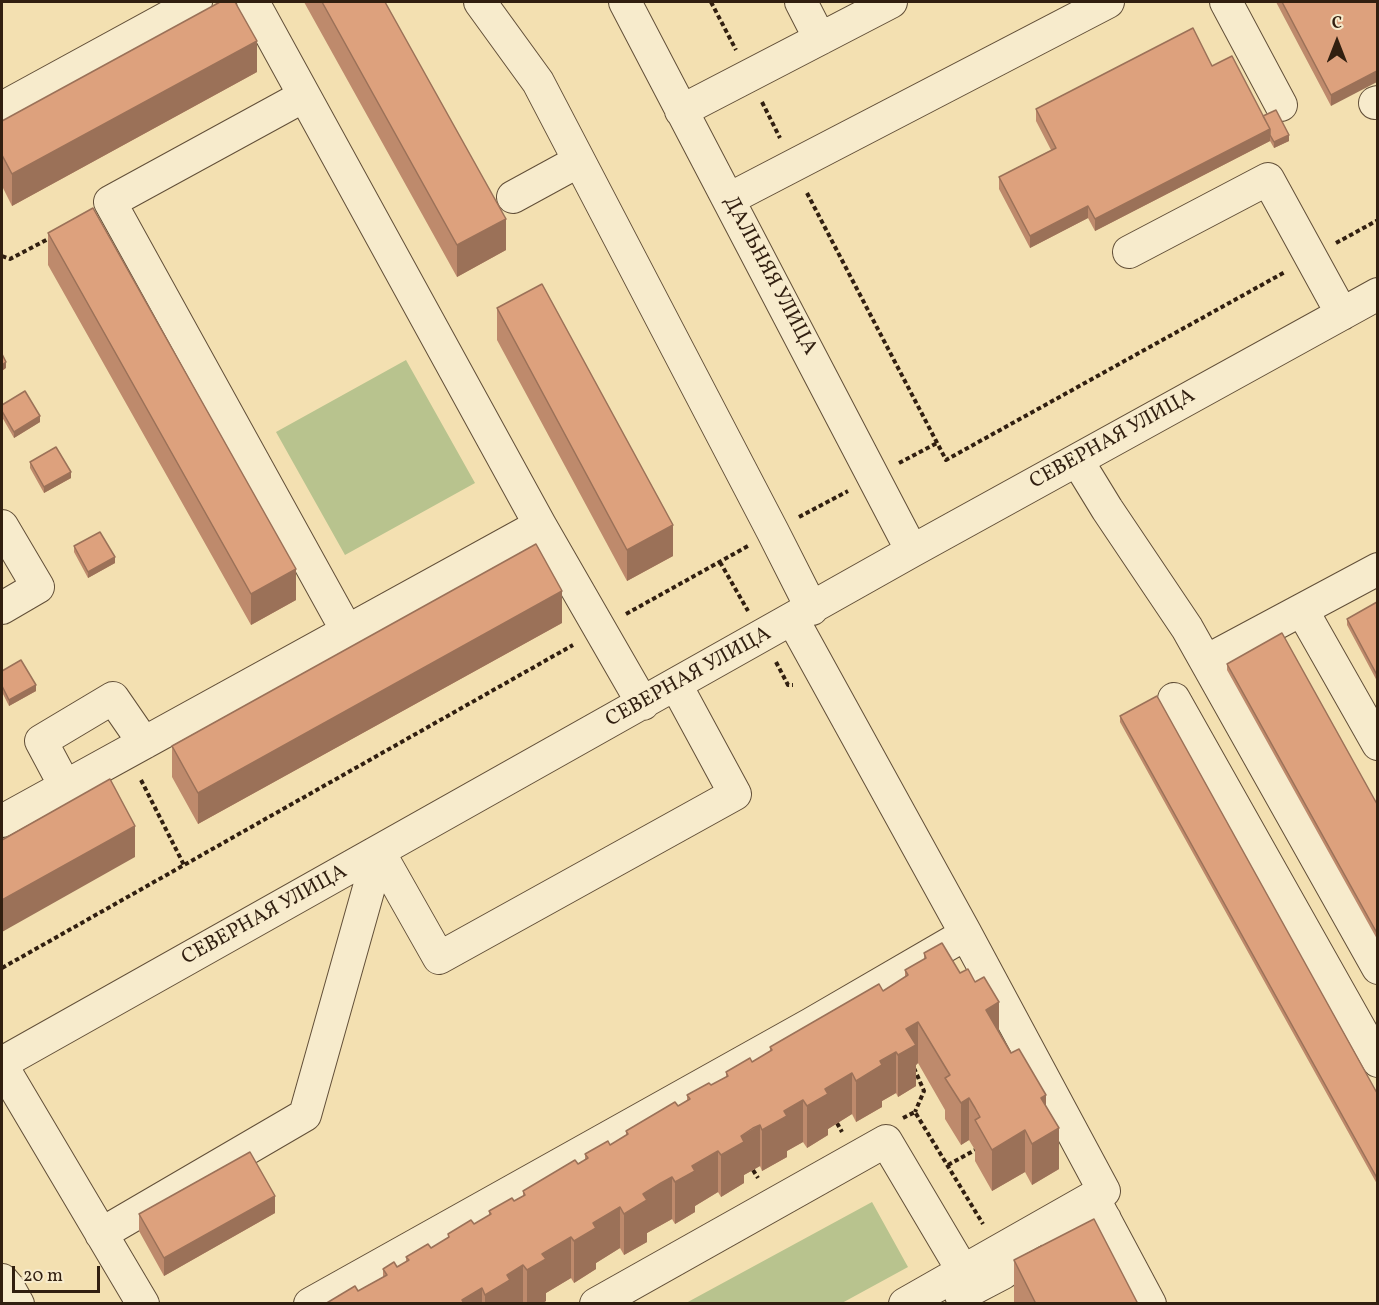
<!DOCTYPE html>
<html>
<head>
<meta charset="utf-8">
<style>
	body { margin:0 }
	#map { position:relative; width:1379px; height:1305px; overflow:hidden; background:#f3e0b1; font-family:Vollkorn,serif }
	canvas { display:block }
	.frame { position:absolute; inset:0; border:3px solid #311f10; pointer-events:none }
	.north { position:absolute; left:1307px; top:12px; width:60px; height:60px; -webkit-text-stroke:4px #f7ebcc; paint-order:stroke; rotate:0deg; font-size:16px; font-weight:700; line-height:24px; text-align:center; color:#311f10 }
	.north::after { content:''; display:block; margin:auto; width:21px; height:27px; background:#311f10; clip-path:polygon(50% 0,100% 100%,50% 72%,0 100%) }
	.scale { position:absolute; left:12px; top:1266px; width:88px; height:27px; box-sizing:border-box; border:3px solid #311f10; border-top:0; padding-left:8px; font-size:18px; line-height:21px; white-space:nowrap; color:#311f10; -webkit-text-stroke:4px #f7ebcc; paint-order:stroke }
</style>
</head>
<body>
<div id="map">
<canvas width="1379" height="1305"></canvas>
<div class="frame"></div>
<div class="north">С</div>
<div class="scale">20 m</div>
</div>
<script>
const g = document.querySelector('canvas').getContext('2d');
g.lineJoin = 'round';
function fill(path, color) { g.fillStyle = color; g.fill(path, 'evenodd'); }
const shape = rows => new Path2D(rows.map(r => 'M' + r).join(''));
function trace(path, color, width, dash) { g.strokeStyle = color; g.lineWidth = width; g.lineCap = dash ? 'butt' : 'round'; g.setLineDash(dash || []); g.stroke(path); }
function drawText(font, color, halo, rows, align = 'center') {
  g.font = font + ' Vollkorn,serif'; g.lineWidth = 4.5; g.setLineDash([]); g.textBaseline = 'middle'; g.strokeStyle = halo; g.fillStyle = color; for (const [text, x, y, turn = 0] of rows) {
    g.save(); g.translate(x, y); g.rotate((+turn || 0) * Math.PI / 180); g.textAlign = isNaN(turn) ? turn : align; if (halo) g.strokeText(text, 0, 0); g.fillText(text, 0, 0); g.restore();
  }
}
const green = shape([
	[406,360,475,483,345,555,276,432],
	[872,1202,908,1267,842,1303,686,1303]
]);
const path = shape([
	[711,2,736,50],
	[762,102,780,138],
	[807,193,946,460,1285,272],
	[1336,243,1378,220],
	[2,256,10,259,52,237],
	[899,463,937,443],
	[799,517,848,491],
	[720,562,748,611],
	[626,614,748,546],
	[776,662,788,685,793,685],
	[141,780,184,865],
	[2,968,573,645],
	[914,1068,924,1091,915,1112],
	[903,1118,915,1112,983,1224],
	[837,1123,842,1132],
	[948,1165,975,1150],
	[753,1170,758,1178]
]);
const minor = shape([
	[253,2,540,525,643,704],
	[480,2,538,82,773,532,812,609],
	[625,2,912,551],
	[801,2,820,39],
	[1226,2,1281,105],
	[304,96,110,202,347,631],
	[1375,103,1378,102],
	[2,108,196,2],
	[681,111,891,2],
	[513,197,579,161],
	[729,199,1108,2],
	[1129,252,1268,179,1342,314],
	[1077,460,1107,509,1187,628,1378,968],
	[2,526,38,587,2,608],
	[1302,610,1378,744],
	[1206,661,1378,569],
	[1174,699,1378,1061],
	[65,786,41,741,113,698,144,743],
	[2,821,540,525],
	[379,852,439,958,735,794,676,685],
	[2,1063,912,551,1378,294],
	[2,1066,143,1304],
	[1095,1201,1150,1304],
	[101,1234,305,1115,379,852],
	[1058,1244,1105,1219],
	[2,1280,9,1288,18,1304],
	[310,1304,811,1024,966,934,793,620],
	[596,1304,886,1141,963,1271,1104,1191,966,934],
	[905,1304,963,1271],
	[965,1304,961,1295,1003,1273]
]);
const wall = shape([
	[304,2,385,2,506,250,457,277],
	[1276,2,1377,2,1331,106],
	[1212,66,1289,141,1274,148,1270,141,1095,231,1088,218,1030,248,999,189,999,177,1051,150,1036,121,1036,109],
	[257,72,12,206,2,186,2,121],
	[48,233,296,600,251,625,48,265],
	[497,308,673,556,627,581,497,340],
	[2,405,40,422,14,438,2,417],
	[30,462,71,478,44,493,30,468],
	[74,546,115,563,88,578,74,552],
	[1377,602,1377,681,1347,625,1347,619],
	[562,623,198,824,172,777,172,746],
	[1227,664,1377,804,1377,939,1227,670],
	[2,671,36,691,9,706,2,692],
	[1120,716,1377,1093,1377,1184,1120,722],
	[924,953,960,973,1046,1106,1059,1169,1032,1185,1025,1172,992,1191,975,1161,975,1150,969,1140,961,1145,945,1119,945,1110,918,1063,916,1065,916,1086,898,1097,896,1093,882,1101,882,1107,856,1122,852,1114,828,1129,828,1135,807,1148,803,1142,787,1151,787,1157,762,1171,760,1166,753,1170,744,1175,744,1183,721,1197,718,1192,695,1206,695,1212,675,1224,672,1219,647,1233,647,1242,624,1255,620,1248,596,1263,596,1269,574,1283,571,1278,546,1293,546,1301,541,1304,325,1304,358,1291,383,1277,383,1269,397,1267,406,1262,406,1257,431,1248,448,1238,448,1234,474,1224,489,1216,489,1211,514,1201,523,1196,523,1191,578,1164,585,1160,585,1154,610,1145,626,1136,626,1131,678,1106,687,1100,687,1095,711,1085,726,1077,726,1072,752,1062,770,1052,770,1047,883,991,905,977,905,970,924,960],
	[275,1213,164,1276,139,1231,139,1214],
	[1014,1260,1138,1304,1014,1304]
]);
const shadedWall = shape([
	[257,41,257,72,12,206,12,174],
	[1377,71,1377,82,1331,106,1331,95],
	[1270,129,1270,141,1095,231,1095,219],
	[1289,135,1289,141,1274,148,1274,142],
	[1088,206,1088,218,1030,248,1030,236],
	[506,219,506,250,457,277,457,245],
	[6,362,6,368,2,371,2,365],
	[40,416,40,422,14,438,14,432],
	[71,472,71,478,44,493,44,487],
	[673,525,673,556,627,581,627,550],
	[115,557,115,563,88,578,88,572],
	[296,569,296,600,251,625,251,594],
	[562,591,562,623,198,824,198,793],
	[36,685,36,691,9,706,9,700],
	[135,826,135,857,2,932,2,900],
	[999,1002,999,1043,986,1010],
	[918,1022,918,1063,916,1065,916,1086,898,1097,898,1055,906,1029],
	[896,1052,896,1093,882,1101,882,1107,856,1122,856,1081,880,1061],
	[852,1073,852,1114,828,1129,828,1135,807,1148,807,1106,825,1089],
	[1046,1095,1046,1136,1059,1128,1059,1169,1032,1185,1032,1144,1041,1098],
	[969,1098,969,1140,961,1145,961,1103],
	[803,1100,803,1142,787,1151,787,1157,762,1171,762,1130,784,1111],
	[760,1125,760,1166,744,1175,744,1183,721,1197,721,1155,741,1136],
	[1025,1130,1025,1172,992,1191,992,1150],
	[718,1151,718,1192,695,1206,695,1212,675,1224,675,1182,692,1166],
	[672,1177,672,1219,647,1233,647,1242,624,1255,624,1214,643,1194],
	[275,1196,275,1213,164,1276,164,1258],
	[620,1207,620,1248,596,1263,596,1269,574,1283,574,1241,593,1223],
	[571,1237,571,1278,546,1293,546,1301,541,1304,527,1304,527,1270,542,1254],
	[523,1265,523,1304,485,1304,485,1295,507,1275],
	[482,1288,482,1304,462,1304,462,1300]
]);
const building = shape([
	[220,2,235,2,257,41,12,174,2,155,2,121,220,2],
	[322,2,385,2,506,219,457,245,322,2],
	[1282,2,1377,2,1377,71,1331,95,1282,2],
	[1193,28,1212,66,1232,56,1270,129,1095,219,1088,206,1030,236,999,177,1056,148,1036,109,1193,28],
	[1276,110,1289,135,1274,142,1270,135,1270,129,1263,116,1276,110],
	[93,208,296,569,251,594,48,233,93,208],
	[542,284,673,525,627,550,497,308,542,284],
	[2,354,6,362,2,365,2,354],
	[25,391,40,416,14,432,2,411,2,405,25,391],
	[56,447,71,472,44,487,30,462,56,447],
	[100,532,115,557,88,572,74,546,100,532],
	[536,544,562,591,198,793,172,746,536,544],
	[1377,602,1377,675,1347,619,1377,602],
	[1282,633,1377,804,1377,933,1227,664,1282,633],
	[21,660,36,685,9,700,2,686,2,671,21,660],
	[1157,696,1377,1093,1377,1178,1120,716,1157,696],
	[110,779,135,826,2,900,2,840,110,779],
	[942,943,960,973,968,969,975,982,984,977,999,1002,986,1010,1011,1053,1019,1049,1046,1095,1041,1098,1059,1128,1032,1144,1025,1130,992,1150,975,1120,980,1117,975,1108,969,1098,961,1103,945,1078,950,1075,918,1022,906,1029,916,1045,898,1055,896,1052,880,1061,882,1065,856,1081,852,1073,825,1089,828,1094,807,1106,803,1100,784,1111,787,1116,762,1130,760,1125,753,1128,741,1136,744,1142,721,1155,718,1151,692,1166,695,1171,675,1182,672,1177,661,1183,643,1194,647,1200,624,1214,620,1207,593,1223,596,1228,574,1241,571,1237,542,1254,546,1259,527,1270,523,1265,507,1275,510,1280,485,1295,482,1288,462,1300,464,1304,325,1304,355,1286,358,1291,387,1275,383,1269,394,1262,397,1267,409,1260,406,1257,428,1244,431,1248,449,1237,448,1234,471,1220,474,1224,491,1214,489,1211,512,1198,514,1201,525,1195,523,1191,575,1160,578,1164,588,1158,585,1154,608,1141,610,1145,628,1134,626,1131,675,1102,678,1106,690,1099,687,1095,709,1083,711,1085,728,1076,726,1072,750,1058,752,1062,772,1050,770,1047,879,984,883,991,908,975,905,970,926,958,924,953,942,943],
	[250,1152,275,1196,164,1258,139,1214,250,1152],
	[1094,1219,1138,1304,1036,1304,1014,1260,1094,1219]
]);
const streetNames = [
	["ДАЛЬНЯЯ УЛИЦА",769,276,62],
	["СЕВЕРНАЯ УЛИЦА",1113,440,-29],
	["СЕВЕРНАЯ УЛИЦА",689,678,-29],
	["СЕВЕРНАЯ УЛИЦА",265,916,-29]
];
fill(green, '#b8c38e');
trace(minor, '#624f38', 34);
trace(path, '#311f10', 4, [4.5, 3]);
trace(minor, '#f7ebcc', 32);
fill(wall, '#be8a6c');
fill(shadedWall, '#9b7158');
fill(building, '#dda17d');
trace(building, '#9b7158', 1.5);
drawText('21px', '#311f10', '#f7ebcc', streetNames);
</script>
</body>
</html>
